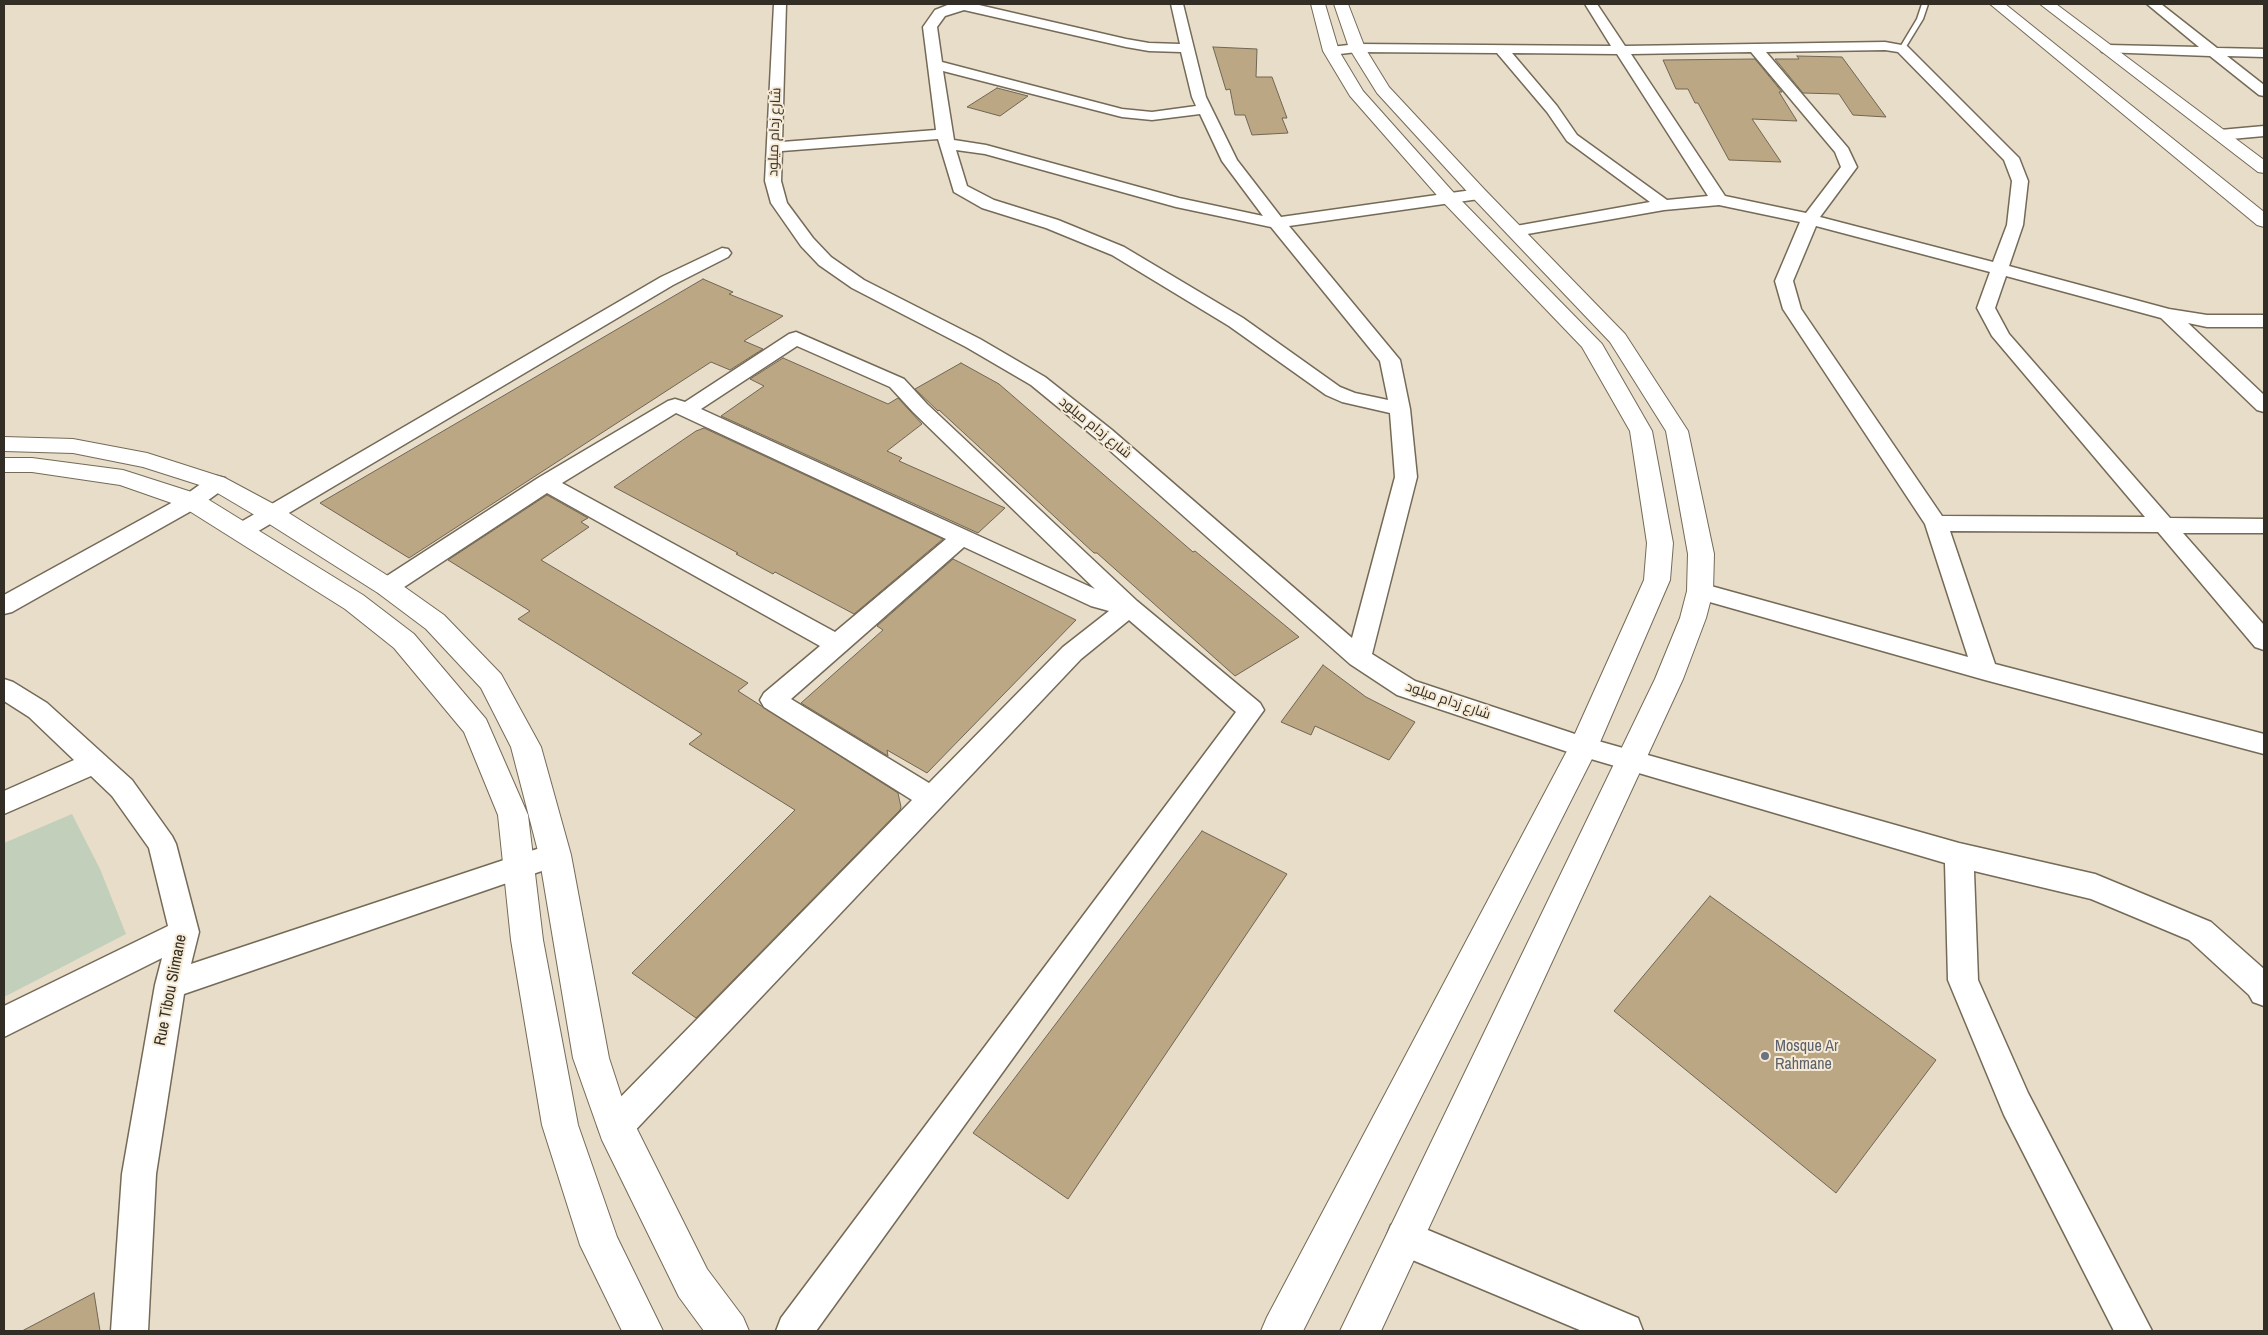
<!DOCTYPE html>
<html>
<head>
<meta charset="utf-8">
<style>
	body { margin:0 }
	#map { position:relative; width:2268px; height:1335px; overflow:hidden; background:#e8ddc8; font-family:"Archivo Narrow",sans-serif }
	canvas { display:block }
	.frame { position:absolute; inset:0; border:5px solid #322e26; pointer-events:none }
</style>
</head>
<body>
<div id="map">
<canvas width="2268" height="1335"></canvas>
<div class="frame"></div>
</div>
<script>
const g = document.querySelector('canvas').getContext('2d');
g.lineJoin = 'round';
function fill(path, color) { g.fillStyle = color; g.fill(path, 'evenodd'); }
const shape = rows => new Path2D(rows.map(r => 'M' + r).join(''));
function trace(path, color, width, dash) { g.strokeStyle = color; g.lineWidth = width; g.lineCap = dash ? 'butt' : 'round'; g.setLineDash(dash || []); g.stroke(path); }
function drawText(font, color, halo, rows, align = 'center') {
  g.font = font + ' "Archivo Narrow",Cairo,sans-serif'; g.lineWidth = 4; g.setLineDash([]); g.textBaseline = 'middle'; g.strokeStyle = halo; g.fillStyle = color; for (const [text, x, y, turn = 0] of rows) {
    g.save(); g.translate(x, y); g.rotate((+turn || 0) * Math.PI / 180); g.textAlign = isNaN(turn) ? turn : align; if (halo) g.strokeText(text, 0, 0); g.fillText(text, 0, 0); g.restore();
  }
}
const green = shape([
	[72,814,100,869,126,934,4,997,4,843]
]);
const building = shape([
	[1213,47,1257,49,1256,77,1272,77,1287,118,1282,118,1288,133,1252,135,1245,115,1235,115,1230,89,1226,90,1213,47],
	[1797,56,1842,57,1886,117,1853,115,1839,94,1803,93,1775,59,1799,59,1797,56],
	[1755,59,1782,92,1779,92,1797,121,1752,119,1781,162,1729,160,1698,103,1695,103,1688,89,1676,89,1663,60,1755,59],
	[997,88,1028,96,1000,116,967,107,997,88],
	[703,279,733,292,729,294,783,316,744,341,763,349,730,370,711,362,409,558,320,503,703,279],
	[783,358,888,404,898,398,922,424,887,451,902,458,899,461,1005,508,978,533,721,416,764,386,750,379,783,358],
	[961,363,999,384,1193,552,1195,551,1299,637,1235,676,1097,553,1094,553,939,410,938,411,915,389,961,363],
	[704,428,943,539,854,614,775,572,773,574,736,554,738,553,614,487,696,431,704,428],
	[547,495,588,518,581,522,589,527,541,560,748,683,738,691,898,793,901,807,900,810,696,1018,632,973,795,810,689,744,702,734,518,619,530,611,448,560,547,495],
	[953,559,1076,620,927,773,887,750,888,756,801,703,883,630,877,626,953,559],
	[1323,665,1366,697,1415,722,1389,760,1315,726,1311,735,1281,722,1323,665],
	[1202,831,1287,874,1068,1199,973,1133,1202,831],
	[1710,896,1936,1060,1836,1193,1614,1011,1710,896],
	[94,1293,100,1331,22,1331,94,1293]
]);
const service = shape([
	[1922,4,1928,4,1923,19,1904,50,1900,50,1899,49,1917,19,1922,4]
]);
const minor = shape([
	[774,4,786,4,782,142,936,130,923,27,935,10,950,4,979,4,979,5,1126,39,1149,43,1180,44,1171,4,1183,4,1206,97,1237,160,1281,217,1479,189,1485,191,1487,194,1485,197,1479,199,1289,226,1400,360,1410,409,1417,477,1372,654,1415,681,1584,737,1959,843,2095,874,2211,922,2264,969,2264,1006,2253,1002,2249,995,2189,940,2091,899,1974,871,1978,980,2028,1093,2152,1331,2114,1331,2004,1115,1948,980,1945,863,1574,754,1397,695,1350,664,1098,440,1031,385,966,347,852,288,819,265,801,246,771,203,765,181,774,4],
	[964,10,1126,47,1149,51,1181,52,1192,97,1196,106,1152,112,1122,109,942,62,937,27,945,16,964,10],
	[943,71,1122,117,1152,120,1200,114,1222,161,1263,216,1179,198,986,145,954,140,943,71],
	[938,139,954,192,982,208,1046,228,1112,255,1229,326,1326,395,1342,402,1390,413,1395,477,1352,638,1112,430,1045,377,980,339,864,280,831,257,813,238,787,203,781,181,782,151,938,139],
	[956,150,985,154,1176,207,1271,227,1380,361,1388,400,1355,393,1340,387,1243,318,1124,247,1058,220,994,200,967,186,956,150],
	[1585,4,1597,4,1625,46,1885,42,1907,46,2019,158,2028,181,2023,225,2009,266,2169,309,2207,315,2264,315,2264,327,2207,327,2188,323,2264,395,2264,412,2257,410,2161,318,2006,276,1995,308,2009,334,2170,518,2264,519,2264,533,2183,533,2264,625,2264,650,2255,647,2158,532,1950,531,1995,664,2264,734,2264,754,1985,680,1692,597,1688,591,1692,585,1700,583,1968,657,1925,524,1783,309,1775,281,1800,222,1719,205,1664,210,1516,236,1510,235,1507,231,1510,227,1516,226,1650,202,1567,141,1547,112,1497,53,1357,52,1331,55,1324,51,1331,47,1357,44,1611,46,1585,4],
	[1885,50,1898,52,2004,160,2012,181,2007,225,1993,262,1820,217,1857,167,1848,148,1766,52,1885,50],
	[1751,52,1835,152,1841,167,1806,213,1725,196,1631,54,1751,52],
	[1512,53,1617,54,1708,196,1667,200,1577,135,1557,106,1512,53],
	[1816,226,1990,272,1977,308,1992,336,2145,517,1942,516,1801,309,1793,281,1816,226],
	[2147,4,2161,4,2217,48,2264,49,2264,57,2227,56,2264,85,2264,96,2259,95,2210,56,2102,52,2100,49,2107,45,2199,47,2147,4],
	[2264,126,2264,136,2220,140,2215,138,2212,135,2215,132,2220,130,2264,126],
	[722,248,728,249,731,253,728,257,673,285,250,536,242,539,234,536,231,531,234,526,661,277,722,248],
	[796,332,904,379,927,404,1137,601,1260,703,1264,710,816,1331,776,1331,781,1318,1236,712,1129,620,1081,659,627,1139,615,1144,603,1139,598,1127,603,1115,912,800,764,707,760,700,764,693,820,646,547,493,395,593,387,595,379,593,375,587,379,581,538,478,668,401,675,399,685,402,789,334,796,332],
	[797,346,890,387,913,412,1095,589,701,409,797,346],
	[676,413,946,539,835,632,562,483,676,413],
	[964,547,1091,606,1109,611,1063,647,929,783,791,699,964,547],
	[217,476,225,478,228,483,225,488,200,506,12,612,4,614,4,595,184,496,209,478,217,476],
	[4,679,13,682,47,703,132,780,172,836,176,844,199,932,191,964,555,843,565,847,569,855,565,863,184,994,156,1174,148,1331,111,1331,122,1174,155,985,162,958,4,1037,4,1006,168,926,149,848,112,796,91,776,4,814,4,791,74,760,29,717,4,701,4,679],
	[1404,1220,1638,1318,1643,1331,1582,1331,1391,1251,1386,1238,1391,1225,1404,1220]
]);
const tertiary = shape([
	[4,437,73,439,147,453,225,478,281,508,396,581,444,615,501,674,541,747,571,855,609,1058,623,1101,707,1269,743,1317,749,1331,704,1331,679,1297,602,1140,573,1058,539,855,511,747,481,688,426,629,378,593,263,520,209,488,143,467,73,453,4,451,4,437],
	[4,458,32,458,123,470,201,495,363,595,414,634,486,719,528,815,543,940,578,1125,617,1237,663,1331,622,1331,580,1245,542,1125,511,940,498,815,464,732,394,648,345,609,183,507,120,485,32,472,4,472,4,458]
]);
const secondary = shape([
	[1311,4,1325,4,1339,51,1363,91,1454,193,1602,344,1652,431,1673,543,1670,580,1598,747,1303,1331,1261,1331,1267,1317,1569,747,1644,580,1647,543,1630,431,1582,347,1442,201,1350,96,1323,51,1311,4],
	[1334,4,1348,4,1365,48,1389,87,1485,190,1625,334,1688,431,1714,554,1713,591,1706,618,1683,679,1381,1331,1340,1331,1655,679,1680,618,1687,591,1688,554,1666,431,1610,342,1473,198,1377,93,1349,48,1334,4]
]);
const primary = shape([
	[1990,4,2005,4,2264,212,2264,227,2257,225,1990,4],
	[2040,4,2056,4,2264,160,2264,173,2258,172,2040,4]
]);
const markers = [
	[1765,1056,5,"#6b7280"]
];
const streetNames = [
	["شارع زدام ميلود",775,132,-88],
	["شارع زدام ميلود",1095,428,39],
	["شارع زدام ميلود",1448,701,19]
];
const nearStreetnames = [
	["Rue Tibou Slimane",171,990,-79]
];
const nearWorshipnames = [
	["Mosque Ar",1775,1047],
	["Rahmane",1775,1065]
];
fill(green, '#c2d0bb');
fill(building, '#bba784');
trace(building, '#706654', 1);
trace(service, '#746a57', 3);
trace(minor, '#746a57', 3);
trace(tertiary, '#746a57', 2);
trace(secondary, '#746a57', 2);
trace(primary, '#746a57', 2);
fill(service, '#fff');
fill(minor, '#fff');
fill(tertiary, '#fff');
fill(secondary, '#fff');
fill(primary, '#fff');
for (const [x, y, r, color] of markers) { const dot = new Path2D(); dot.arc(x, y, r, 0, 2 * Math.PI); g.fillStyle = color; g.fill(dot); trace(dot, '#f6ead5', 2); }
drawText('14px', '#322e26', '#f6ead5', streetNames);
drawText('16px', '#322e26', '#f6ead5', nearStreetnames);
drawText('16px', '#5b616d', '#f6ead5', nearWorshipnames, 'left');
</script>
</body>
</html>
